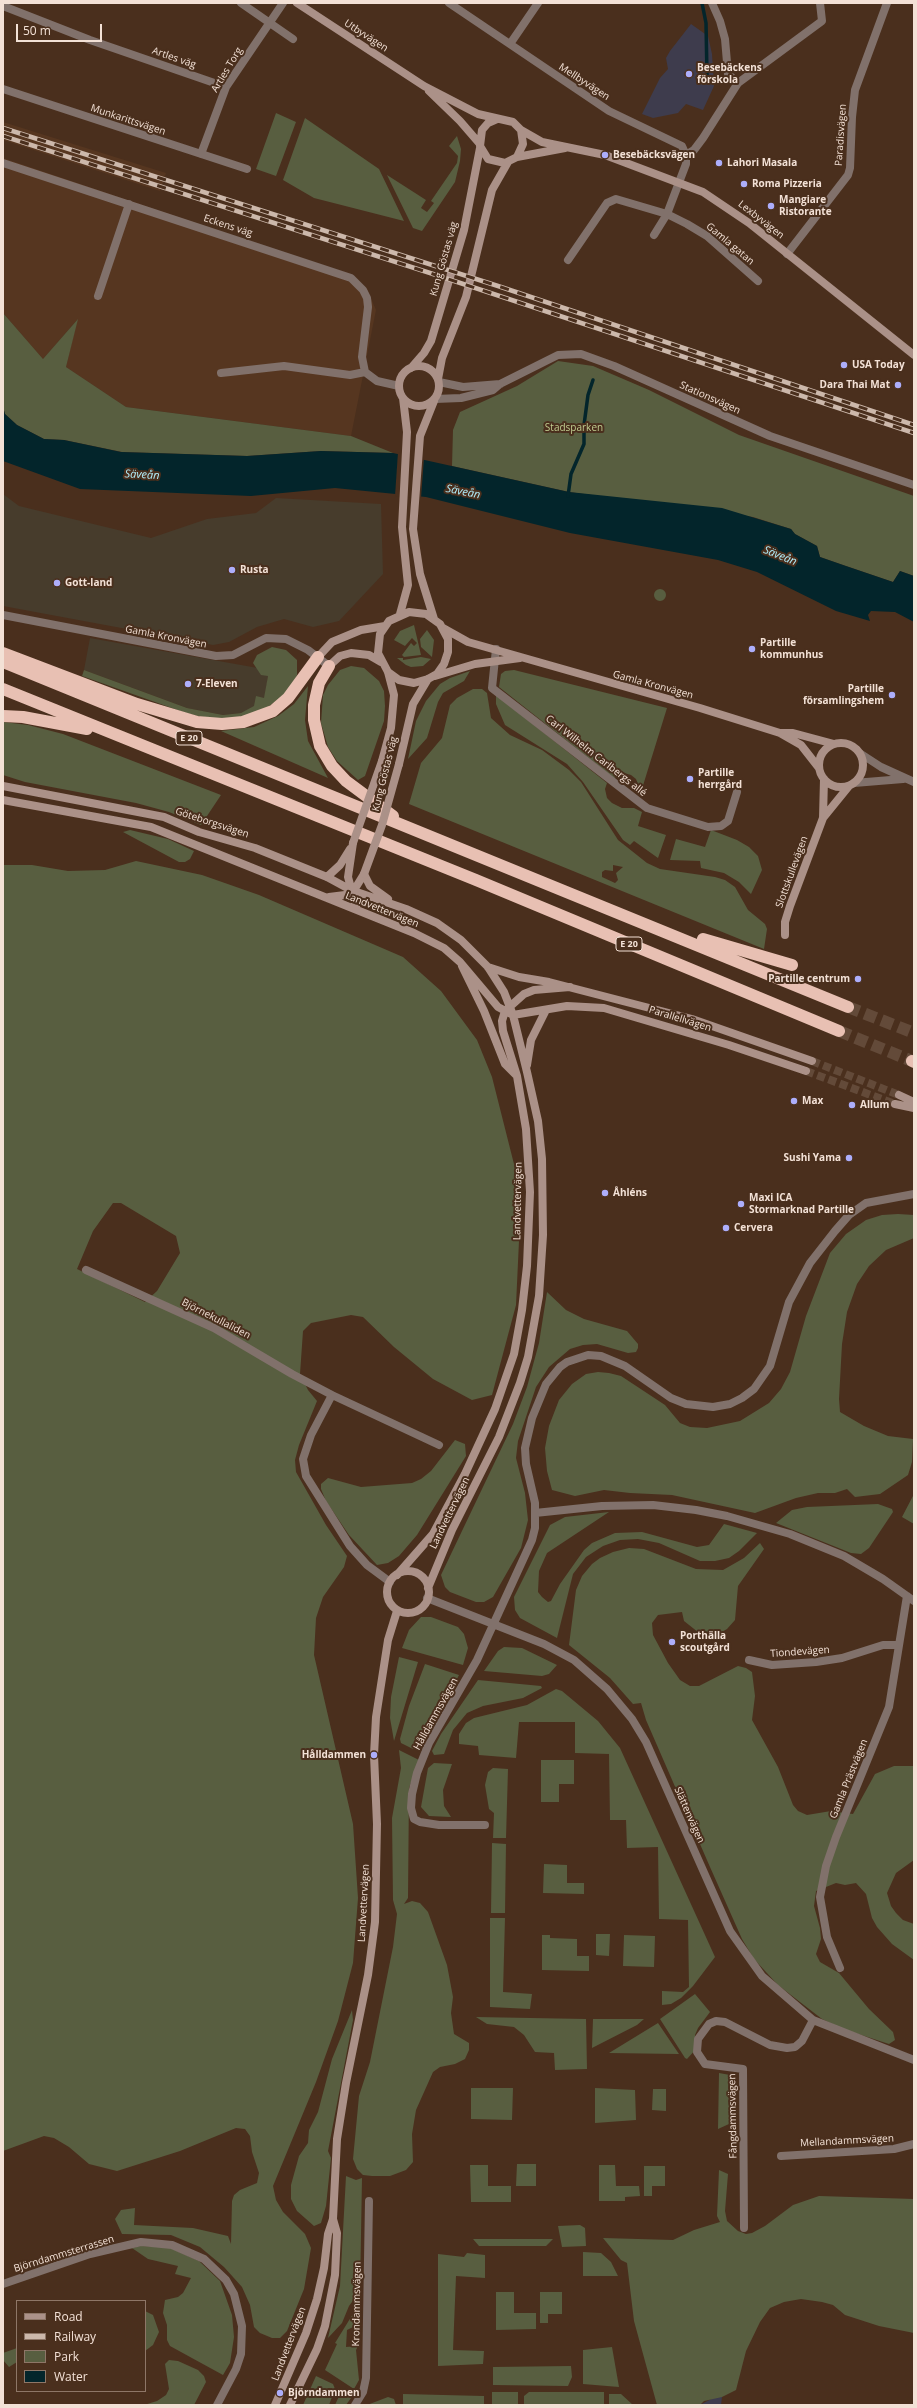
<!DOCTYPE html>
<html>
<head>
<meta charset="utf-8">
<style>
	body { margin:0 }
	#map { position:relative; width:917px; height:2408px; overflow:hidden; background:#4a2f1d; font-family:"Open Sans",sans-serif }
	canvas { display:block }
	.frame { position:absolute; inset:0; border:4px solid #f3e1d6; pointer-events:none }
	.legend { position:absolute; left:16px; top:2300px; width:130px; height:92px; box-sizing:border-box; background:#4a2f1d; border:1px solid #8e7667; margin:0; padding:5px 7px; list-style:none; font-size:12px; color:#f3e1d6 }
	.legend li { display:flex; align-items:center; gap:8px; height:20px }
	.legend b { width:20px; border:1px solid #8e7667 }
	.scale { position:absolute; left:16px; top:24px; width:86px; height:18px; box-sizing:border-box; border:2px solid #f3e1d6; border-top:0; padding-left:5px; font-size:12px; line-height:14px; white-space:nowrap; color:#f3e1d6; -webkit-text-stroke:3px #4a2f1d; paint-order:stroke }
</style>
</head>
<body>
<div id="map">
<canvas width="917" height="2408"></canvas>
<div class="frame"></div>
<ul class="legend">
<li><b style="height:5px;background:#ab9188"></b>Road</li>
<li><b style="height:5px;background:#ccb8ab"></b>Railway</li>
<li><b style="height:11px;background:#585e40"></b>Park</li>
<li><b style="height:11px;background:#03252b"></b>Water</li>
</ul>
<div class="scale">50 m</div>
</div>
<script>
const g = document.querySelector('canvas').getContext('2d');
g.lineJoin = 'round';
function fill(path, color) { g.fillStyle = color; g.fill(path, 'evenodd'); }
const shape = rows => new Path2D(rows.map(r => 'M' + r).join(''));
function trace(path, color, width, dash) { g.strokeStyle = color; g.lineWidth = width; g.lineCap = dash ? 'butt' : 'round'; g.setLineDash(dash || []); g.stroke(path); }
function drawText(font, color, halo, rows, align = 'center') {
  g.font = font + ' "Open Sans",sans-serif'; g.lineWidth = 4; g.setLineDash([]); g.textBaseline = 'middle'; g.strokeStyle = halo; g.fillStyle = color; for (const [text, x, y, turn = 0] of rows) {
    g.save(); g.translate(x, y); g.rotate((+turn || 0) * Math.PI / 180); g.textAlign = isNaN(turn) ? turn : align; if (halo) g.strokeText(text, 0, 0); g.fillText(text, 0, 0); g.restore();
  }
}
const commercial = shape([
	[3,494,19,506,151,538,207,519,256,513,276,498,381,504,383,574,339,621,313,627,284,619,257,627,229,642,213,645,3,606],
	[90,638,269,670,264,704,241,713,223,715,187,708,84,670]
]);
const built = shape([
	[3,122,166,173,160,191,3,140],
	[3,158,354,276,367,289,376,310,351,436,126,407,66,367,77,320,43,359,3,313]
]);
const education = shape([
	[691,24,708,36,712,54,714,86,703,110,686,104,678,113,653,118,642,114,660,78,668,69,666,58,670,51],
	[715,2397,722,2397,721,2405,700,2405]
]);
const green = shape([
	[276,113,296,122,276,176,256,169],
	[305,118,379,169,404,221,314,198,283,180],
	[457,136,461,149,460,161,455,182,422,231,413,228,387,175,426,200,421,208,427,212,434,203,431,201,457,163,458,156,449,146],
	[3,313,43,359,78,319,66,367,126,407,351,436,393,453,321,451,247,456,122,452,64,440,44,439,17,425,5,414,3,407],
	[558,361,593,366,649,390,739,435,914,496,914,576,900,571,893,582,843,565,820,557,817,546,795,534,791,529,753,517,569,492,452,466,453,430,460,412,517,386],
	'654 595a6 6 0 1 1 12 0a6 6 0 1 1-12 0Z',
	[414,625,421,655,404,657,402,655,411,643,414,646,417,643,412,638,405,646,394,640,400,631],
	[427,630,434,640,432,657,421,647,420,639],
	[272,647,286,650,297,660,297,675,294,682,284,695,260,713,229,720,197,716,183,712,82,676,84,670,187,708,223,715,241,713,254,706,256,696,264,698,268,676,261,675,253,663,257,655],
	[421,657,431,659,423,666,411,667,406,665,397,658,403,658,403,660],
	[351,666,364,668,379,681,384,691,385,706,384,721,365,776,358,780,337,761,328,747,321,723,323,695,328,685,340,670],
	[514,670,667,708,641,792,636,779,631,775,624,773,614,778,499,687,501,674,505,671],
	[470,671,464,681,443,693,438,702,427,738,408,759,416,721,426,701,440,684,450,678],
	[308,686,305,720,308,741,328,778,221,731,254,727,278,716,294,704],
	[473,689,482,689,487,693,491,718,510,735,542,750,569,770,581,782,618,840,647,863,660,869,715,877,725,880,735,887,748,910,765,924,767,929,764,949,409,804,421,763,442,738,450,705,457,698],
	[613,865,623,867,616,873,618,880,615,883,602,877,602,872,605,870,613,871],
	[496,695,607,783,605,789,607,798,612,803,622,808,634,808,642,812,638,826,666,835,658,858,634,841,630,845,623,840,583,782,567,764,505,725,496,704],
	[3,722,28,725,63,734,221,795,201,825,169,812,136,803,25,782,3,775],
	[130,830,168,839,194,851,190,859,185,862,179,862,123,832],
	[711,830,737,840,749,847,758,856,762,870,751,894,739,882,724,873,701,868,700,861,670,860,676,839,705,847],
	[136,861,202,875,259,895,403,957,441,991,477,1040,492,1077,517,1176,519,1241,516,1305,492,1395,472,1400,433,1379,394,1347,363,1317,351,1315,311,1323,303,1331,300,1374,308,1390,317,1401,299,1445,295,1460,296,1472,326,1525,347,1556,344,1567,323,1597,316,1618,314,1655,353,1824,358,1898,353,1963,338,2021,316,2082,273,2186,276,2200,283,2212,305,2234,311,2248,304,2289,287,2331,280,2338,272,2338,260,2333,254,2327,250,2305,242,2287,224,2267,200,2247,171,2235,122,2234,115,2219,121,2210,135,2208,134,2225,193,2228,228,2236,231,2244,232,2201,234,2195,240,2190,257,2183,259,2173,252,2152,250,2136,245,2129,236,2128,180,2151,117,2171,89,2164,69,2147,54,2138,44,2136,3,2151,3,865,32,865,68,871,105,870],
	[113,1203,121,1203,176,1236,180,1253,157,1291,145,1302,77,1269,93,1231],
	[898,1214,914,1215,914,1238,886,1250,869,1266,857,1284,847,1312,842,1344,839,1399,840,1412,864,1426,888,1436,913,1439,912,1462,908,1475,880,1494,855,1497,847,1489,835,1493,818,1493,796,1498,755,1513,672,1495,630,1493,604,1490,575,1496,552,1490,547,1471,545,1448,549,1426,559,1400,572,1384,586,1374,598,1372,609,1373,621,1376,665,1405,680,1423,690,1427,707,1428,740,1421,769,1403,781,1389,790,1372,806,1316,830,1253,846,1234,866,1220,882,1215],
	[547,1292,566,1310,584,1319,627,1331,638,1344,638,1348,636,1352,628,1353,597,1344,583,1345,570,1349,549,1367,536,1387,518,1441,516,1458,525,1493,528,1520,521,1548,493,1597,484,1602,476,1602,450,1592,445,1587,441,1575,513,1424,527,1387,539,1343],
	[455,1440,465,1444,466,1456,417,1535,399,1556,388,1563,377,1565,349,1535,326,1501,321,1489,321,1484,328,1478,361,1487,412,1483,421,1479,431,1471],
	[914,1494,914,1524,902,1517],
	[878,1504,892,1509,893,1512,869,1548,861,1554,851,1553,776,1523,792,1510,807,1507],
	[609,1512,547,1553,539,1571,538,1592,542,1597,548,1602,551,1601,560,1584,584,1550,592,1543,615,1533,642,1532,697,1547,709,1545,724,1524,757,1533,739,1551,729,1558,715,1561,700,1561,659,1543,638,1539,620,1540,603,1546,586,1557,573,1574,557,1638,520,1618,515,1610,514,1597,550,1525,565,1517],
	[760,1543,764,1549,738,1586,735,1620,727,1629,708,1640,684,1621,682,1612,658,1615,652,1623,653,1635,668,1663,680,1680,690,1686,699,1686,738,1666,746,1668,752,1672,755,1696,752,1720,778,1767,793,1805,798,1811,807,1815,831,1811,853,1814,875,1774,894,1766,914,1766,914,1860,896,1873,887,1893,891,1906,896,1913,903,1920,914,1924,914,1960,892,1944,877,1927,872,1918,866,1894,856,1883,845,1885,836,1883,816,1891,814,1906,820,1928,821,1939,816,1954,820,1962,839,1973,869,2009,893,2032,895,2040,889,2044,843,2029,822,2019,778,1985,754,1959,742,1939,710,1867,646,1720,641,1703,633,1704,610,1678,569,1645,576,1590,582,1576,592,1564,600,1558,613,1552,629,1548,644,1549,696,1569,723,1570,744,1558],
	[421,1617,431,1617,458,1627,464,1634,468,1648,463,1665,402,1648,409,1630],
	[504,1647,522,1648,557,1665,549,1674,542,1676,484,1671,498,1651],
	[399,1657,418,1662,394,1741,390,1718,391,1697],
	[425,1664,459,1675,422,1748,413,1749,401,1743,400,1739,409,1706],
	[478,1680,541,1686,542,1688,523,1698,483,1706,467,1713,453,1730,444,1754,434,1755,432,1751,441,1734],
	[556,1689,562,1691,598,1721,620,1748,715,1957,693,1986,681,1998,671,2004,662,2005,662,1991,683,1992,689,1987,688,1920,659,1919,658,1847,627,1848,626,1820,610,1820,609,1754,575,1753,575,1722,519,1722,516,1758,479,1755,478,1746,459,1744,459,1734,466,1723,474,1718,527,1705],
	[399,1750,419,1760,409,1788,408,1898,404,1904,412,1901,420,1903,428,1912,447,1965,453,1997,451,2013,454,2034,469,2043,469,2050,465,2059,455,2064,440,2067,433,2072,416,2110,412,2134,413,2162,406,2170,390,2176,372,2176,363,2175,357,2169,353,2159,359,2096,370,2062,393,1947,397,1914,393,1900,392,1818,401,1768],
	[541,1760,574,1760,574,1784,559,1784,559,1802,541,1802],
	[434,1763,452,1764,443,1790,444,1806,451,1817,429,1816,421,1807,428,1768],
	[493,1768,508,1769,506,1838,493,1838,494,1813,489,1809,485,1785,488,1772],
	[492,1843,506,1844,505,1913,491,1913],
	[544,1864,567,1865,567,1883,584,1883,584,1894,543,1893],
	[490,1918,505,1918,503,1992,532,1994,530,2009,490,2007],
	[596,1934,610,1934,609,1956,596,1955],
	[542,1935,550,1935,550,1938,577,1939,577,1956,589,1956,589,1971,542,1970],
	[624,1935,655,1936,654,1967,623,1966],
	[695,1994,710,2012,698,2028,695,2035,696,2049,687,2059,685,2058,660,2019],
	[352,2010,353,2020,328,2151,331,2158,326,2206,321,2223,314,2226,297,2211,291,2199,291,2185,299,2156,308,2143,309,2130,318,2112,332,2059],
	[476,2017,586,2019,587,2069,555,2070,554,2053,535,2052,524,2035,514,2027,487,2024],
	[593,2019,644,2019,637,2025,592,2048],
	[658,2023,679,2054,609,2053],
	[719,2073,730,2075,729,2124,718,2129],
	[471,2088,513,2088,512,2120,471,2119],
	[595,2088,635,2090,636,2120,595,2123],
	[653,2089,666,2089,666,2111,652,2110],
	[517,2164,536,2164,536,2186,516,2186],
	[470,2165,488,2165,488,2186,511,2186,511,2202,471,2202],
	[599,2165,615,2165,616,2186,639,2186,640,2196,625,2197,625,2201,599,2201],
	[644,2166,665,2166,665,2186,652,2186,652,2196,644,2196],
	[719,2170,728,2174,725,2211,727,2221,738,2231,746,2234,752,2233,765,2226,793,2205,819,2196,914,2199,914,2333,879,2326,845,2315,833,2305,822,2302,801,2299,784,2302,770,2308,760,2322,746,2351,736,2390,722,2397,704,2401,700,2405,657,2405,634,2321,627,2263,621,2260,603,2238,673,2240,694,2230,720,2222,717,2216],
	[346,2176,356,2180,362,2178,360,2291,349,2306,342,2323,328,2338,340,2286],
	[580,2225,585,2228,586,2246,562,2247,558,2226],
	[473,2239,553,2239,546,2246,479,2246],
	[141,2246,168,2247,199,2261,220,2281,232,2315,234,2337,230,2363,223,2375,170,2346,167,2340,167,2325,163,2313,165,2300,178,2297,183,2293,191,2278,175,2274,178,2266,148,2259,132,2248],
	[583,2252,601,2253,611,2262,618,2276,583,2276],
	[467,2253,485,2255,485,2278,456,2276,453,2350,484,2351,483,2364,438,2366,438,2254,464,2257],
	[496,2292,514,2292,514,2313,536,2313,536,2329,496,2330],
	[540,2292,562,2292,562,2314,548,2314,548,2323,540,2323],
	[356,2309,356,2319,353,2327,347,2330,346,2347,358,2346,356,2350,359,2380,354,2389,325,2370,337,2344,335,2343],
	[145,2311,153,2315,159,2332,153,2345,145,2351],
	[612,2347,619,2387,583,2384,583,2350],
	[17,2348,17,2362,9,2367,3,2360,3,2353],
	[169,2360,178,2361,198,2370,204,2376,206,2382,194,2405,144,2405,157,2401,166,2395,169,2389,165,2364],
	[571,2366,572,2377,568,2386,493,2385,493,2367],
	[316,2376,333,2384,335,2389,329,2405,303,2405],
	[341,2392,351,2398,346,2405,335,2405],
	[492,2392,518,2392,518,2405,492,2405],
	[529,2392,604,2392,604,2405,524,2405,524,2396],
	[403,2394,484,2396,484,2405,403,2405],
	[609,2394,621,2394,633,2405,609,2405],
	[388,2397,394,2399,396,2405,367,2405]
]);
const water = shape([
	[3,407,5,414,17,425,44,439,64,440,121,452,247,456,321,451,393,453,569,492,722,508,791,529,795,534,817,546,820,557,843,565,893,582,900,571,914,576,914,622,895,612,871,611,868,615,870,621,836,611,757,572,718,560,570,533,426,497,335,488,251,496,80,489,3,461]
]);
const pier = shape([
	[398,452,424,458,421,498,395,496]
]);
const stream = shape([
	[702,3,706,23,707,76],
	[568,496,571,474,584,444,584,425,588,395,593,380]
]);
const secondaryTunnel = shape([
	[812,1061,899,1095],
	[806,1071,895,1104]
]);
const highwayTunnel = shape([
	[848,1007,914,1033],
	[839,1031,912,1061]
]);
const street = shape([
	[241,3,293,39],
	[449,3,609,111,682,146,686,155,686,164,667,214,654,235],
	[3,6,90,40,226,87],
	[510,44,538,3],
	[738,83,822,21,820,3],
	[3,89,247,169],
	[201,154,226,87,283,3],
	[686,155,694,150,703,138,738,83,728,74,725,39,720,21,712,3],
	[3,163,351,278,363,290,367,298,368,307,362,357,365,372,377,381,399,386],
	[787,254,848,175,850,168,852,117,855,90,887,3],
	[568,260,607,203,616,199,667,214,687,224,707,236,758,281],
	[98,296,129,204],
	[221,373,284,366,350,375,365,372],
	[439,382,463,387,500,384],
	[435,399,461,398,493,390,500,384,558,355,581,354,614,366,770,436,914,485],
	[3,615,216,656,233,655,266,638,286,639,308,650,329,666],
	[496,649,492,688,647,808,708,827,721,826,728,821,737,792],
	[861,754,881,767,914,782],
	[854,783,903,779],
	[86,1270,214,1328,292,1374,332,1395,439,1445],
	[332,1395,311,1435,303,1459,306,1476,350,1546,367,1565,390,1582],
	[535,1513,602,1506,653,1505,696,1510,727,1516,790,1534,844,1556,883,1579,914,1601],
	[427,1598,544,1644,574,1660,607,1689,632,1719,646,1742,730,1931,762,1976,813,2020,914,2060],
	[749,1660,772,1665,816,1662,842,1658,883,1645,898,1645],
	[485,1825,439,1825,420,1822,414,1819,411,1808,412,1794,417,1773,429,1743,477,1660,532,1540,535,1528,535,1503,526,1464,525,1448,532,1418,546,1384,560,1367,567,1362,588,1355,601,1356,625,1366,671,1398,686,1404,713,1407,730,1404,742,1398,754,1389,770,1366,789,1302,810,1263,835,1231,849,1215,866,1203,914,1194],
	[840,1968,827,1937,820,1897,826,1866,836,1837,889,1707,907,1596],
	[781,2156,894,2149,914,2144],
	[744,2228,743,2069,705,2064,697,2052,698,2039,709,2024,716,2021,725,2022,770,2045,787,2048,795,2047,802,2041,813,2020],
	[3,2284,90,2254,141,2242,172,2245,204,2259,226,2280,234,2294,242,2326,241,2354,236,2369,217,2405],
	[355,2405,363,2392,366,2378,369,2201]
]);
const secondary = shape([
	[297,3,424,86,478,114,513,122,521,130,523,144,517,157,505,163,488,159,480,146,482,130,488,123,497,119],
	[429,91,460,121,479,143],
	[521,130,542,142,605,155,703,192,749,223,914,355],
	[517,157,565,148],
	'399 386a20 20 0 1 1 40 0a20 20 0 1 1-40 0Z',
	[411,368,424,353,431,341,464,230,480,148],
	[438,379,442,358,466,297,492,190,508,162],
	[434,401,420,436,413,529,420,574,434,619],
	[400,614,408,585,402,527,407,432,403,398],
	[443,628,468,642,700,708,780,733,801,745,819,768],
	[318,657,332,642,361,630,385,626],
	[329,666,340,656,351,653,369,655,381,662],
	[435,676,475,664,520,658],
	[780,733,793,733,834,744],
	'819 765a22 22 0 1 1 44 0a22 22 0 1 1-44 0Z',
	[382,761,391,728,394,695,388,672,378,653,380,634,389,621,409,612,426,614,440,624,448,639,448,652,444,664,437,674,428,679,414,683,399,680,388,672],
	[399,764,413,704,428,679],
	[3,786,164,817,199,832,255,848,327,877,351,890,406,909,437,923,461,940,488,967,504,992,513,1015,527,1072,538,1121,542,1159,543,1235,539,1296,528,1357,520,1383,499,1437,452,1530,428,1588],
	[3,800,151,827,414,933,444,948,460,962,498,1007,513,1015,567,1006,604,1008,729,1045,806,1071],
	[823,818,849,786],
	[353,843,348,877,357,910],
	[364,874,370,886,388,899],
	[327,877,340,865,350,849],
	[329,897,345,895,356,887,364,874],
	[785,935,785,922,790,906,823,818,824,779],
	[462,966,484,1011,505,1064,516,1075],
	[488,967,519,977,549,982,692,1019,812,1061],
	[527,1065,531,1040,546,1010],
	[899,1095,914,1102],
	[895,1104,914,1108],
	'387 1592a21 21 0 1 1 42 0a21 21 0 1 1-42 0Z',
	[397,1575,433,1534,465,1474,495,1409,514,1354,522,1310,527,1266,530,1192,526,1129,517,1076,503,1031,502,1021,505,1011,524,994,534,990,570,987],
	[275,2405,306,2333,317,2299,324,2268,328,2234,333,2219,337,2139,346,2083,368,1975,375,1922,377,1824,374,1755,376,1717,388,1640,397,1611],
	[290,2405,317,2349,325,2326,335,2275,337,2233,333,2219]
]);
const highway = shape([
	[3,653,137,704,197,722,222,724,243,722,273,711,288,698,318,657],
	[3,662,848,1007],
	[329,666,319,683,314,705,314,720,320,746,332,766,346,781,393,816],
	[3,689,476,880,839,1031],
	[3,716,23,717,87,729],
	[703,939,792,965],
	[912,1061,914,1062]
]);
const rail = shape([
	[3,128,498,286,914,425],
	[3,136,430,273,914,433]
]);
const secondaryBridge = shape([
	[353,843,382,761],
	[364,874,382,825,399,764]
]);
const markers = [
	[689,74,4,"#adaefb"],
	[605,155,4,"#adaefb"],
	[719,163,4,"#adaefb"],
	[744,184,4,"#adaefb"],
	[771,206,4,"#adaefb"],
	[844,365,4,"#adaefb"],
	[898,385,4,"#adaefb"],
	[232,570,4,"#adaefb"],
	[57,583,4,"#adaefb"],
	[752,649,4,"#adaefb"],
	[188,684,4,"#adaefb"],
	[892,695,4,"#adaefb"],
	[690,779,4,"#adaefb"],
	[858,979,4,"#adaefb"],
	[794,1101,4,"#adaefb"],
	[852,1105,4,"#adaefb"],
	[849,1158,4,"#adaefb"],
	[605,1193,4,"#adaefb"],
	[741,1204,4,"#adaefb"],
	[726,1228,4,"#adaefb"],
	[672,1642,4,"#adaefb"],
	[374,1755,4,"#adaefb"],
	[280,2393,4,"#adaefb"]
];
const shields = [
	[189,738,26],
	[629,944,26]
];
const shieldNames = [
	["E 20",189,738],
	["E 20",629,944]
];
const streetNames = [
	["Utbyvägen",366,36,33],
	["Artles väg",174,58,19],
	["Artles Torg",227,70,-59],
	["Mellbyvägen",584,82,33],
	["Munkarittsvägen",128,120,18],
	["Paradisvägen",841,135,-86],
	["Lexbyvägen",761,220,38],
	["Eckens väg",228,226,18],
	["Gamla gatan",730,244,40],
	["Kung Göstas väg",444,259,-74],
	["Stationsvägen",710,398,24],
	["Gamla Kronvägen",166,637,11],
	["Gamla Kronvägen",653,685,15],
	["Carl Wilhelm Carlbergs allé",596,756,38],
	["Kung Göstas väg",385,774,-76],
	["Göteborgsvägen",212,823,18],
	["Slottskullevägen",792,872,-70],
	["Landvettervägen",382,910,22],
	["Parallellvägen",680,1019,17],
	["Landvettervägen",518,1201,-89],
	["Björnekullaliden",216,1319,27],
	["Landvettervägen",450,1513,-64],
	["Tiondevägen",800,1652,-4],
	["Hålldammsvägen",436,1714,-61],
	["Gamla Prästvägen",849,1779,-68],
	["Slättenvägen",689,1815,66],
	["Landvettervägen",364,1903,-87],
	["Fångdammsvägen",733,2116,-91],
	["Mellandammsvägen",847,2141,-3],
	["Björndammsterrassen",64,2254,-17],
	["Krondammsvägen",357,2304,-89],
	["Landvettervägen",289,2344,-69]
];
const poiNames = [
	["Besebäckens",697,68],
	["förskola",697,80],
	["Besebäcksvägen",613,155],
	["Lahori Masala",727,163],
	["Roma Pizzeria",752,184],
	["Mangiare",779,200],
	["Ristorante",779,212],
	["USA Today",852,365],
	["Dara Thai Mat",890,385,"right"],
	["Rusta",240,570],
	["Gott-land",65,583],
	["Partille",760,643],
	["kommunhus",760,655],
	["7-Eleven",196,684],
	["Partille",884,689,"right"],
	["församlingshem",884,701,"right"],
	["Partille",698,773],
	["herrgård",698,785],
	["Partille centrum",850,979,"right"],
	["Max",802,1101],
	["Allum",860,1105],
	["Sushi Yama",841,1158,"right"],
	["Åhléns",613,1193],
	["Maxi ICA",749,1198],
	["Stormarknad Partille",749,1210],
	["Cervera",734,1228],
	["Porthälla",680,1636],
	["scoutgård",680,1648],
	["Hålldammen",366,1755,"right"],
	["Björndammen",288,2393]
];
const parkNames = [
	["Stadsparken",574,428]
];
const waterNames = [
	["Säveån",142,475,3],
	["Säveån",463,492,11],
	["Säveån",780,556,22]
];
fill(commercial, '#473c2c');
fill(built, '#563620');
fill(education, '#3e3c4d');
fill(green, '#585e40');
fill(water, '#03252b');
fill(pier, '#4a2f1d');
trace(stream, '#03252b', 3.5);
trace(secondaryTunnel, '#634a39', 8, [8, 4]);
trace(highwayTunnel, '#634a39', 12, [12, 6]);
trace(street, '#81716b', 8);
trace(secondary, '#ab9188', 8);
trace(highway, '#e8c0b3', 12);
trace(rail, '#ccb8ab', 4.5);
trace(rail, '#4a2f1d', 3, [9]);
trace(secondaryBridge, '#ab9188', 8);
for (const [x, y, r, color] of markers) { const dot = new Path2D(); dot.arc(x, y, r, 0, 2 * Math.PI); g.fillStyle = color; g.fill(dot); trace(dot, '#4a2f1d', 1.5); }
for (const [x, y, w] of shields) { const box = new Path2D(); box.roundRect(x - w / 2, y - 7, w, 14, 3); g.fillStyle = '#4a2f1d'; g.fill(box); trace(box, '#f3e1d6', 1); }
drawText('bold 9px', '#f3e1d6', null, shieldNames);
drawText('10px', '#f3e1d6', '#4a2f1d', streetNames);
drawText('bold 10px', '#f3e1d6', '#4a2f1d', poiNames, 'left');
drawText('10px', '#c0cc90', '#4a2f1d', parkNames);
drawText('italic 11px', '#b1eefb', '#4a2f1d', waterNames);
</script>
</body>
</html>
